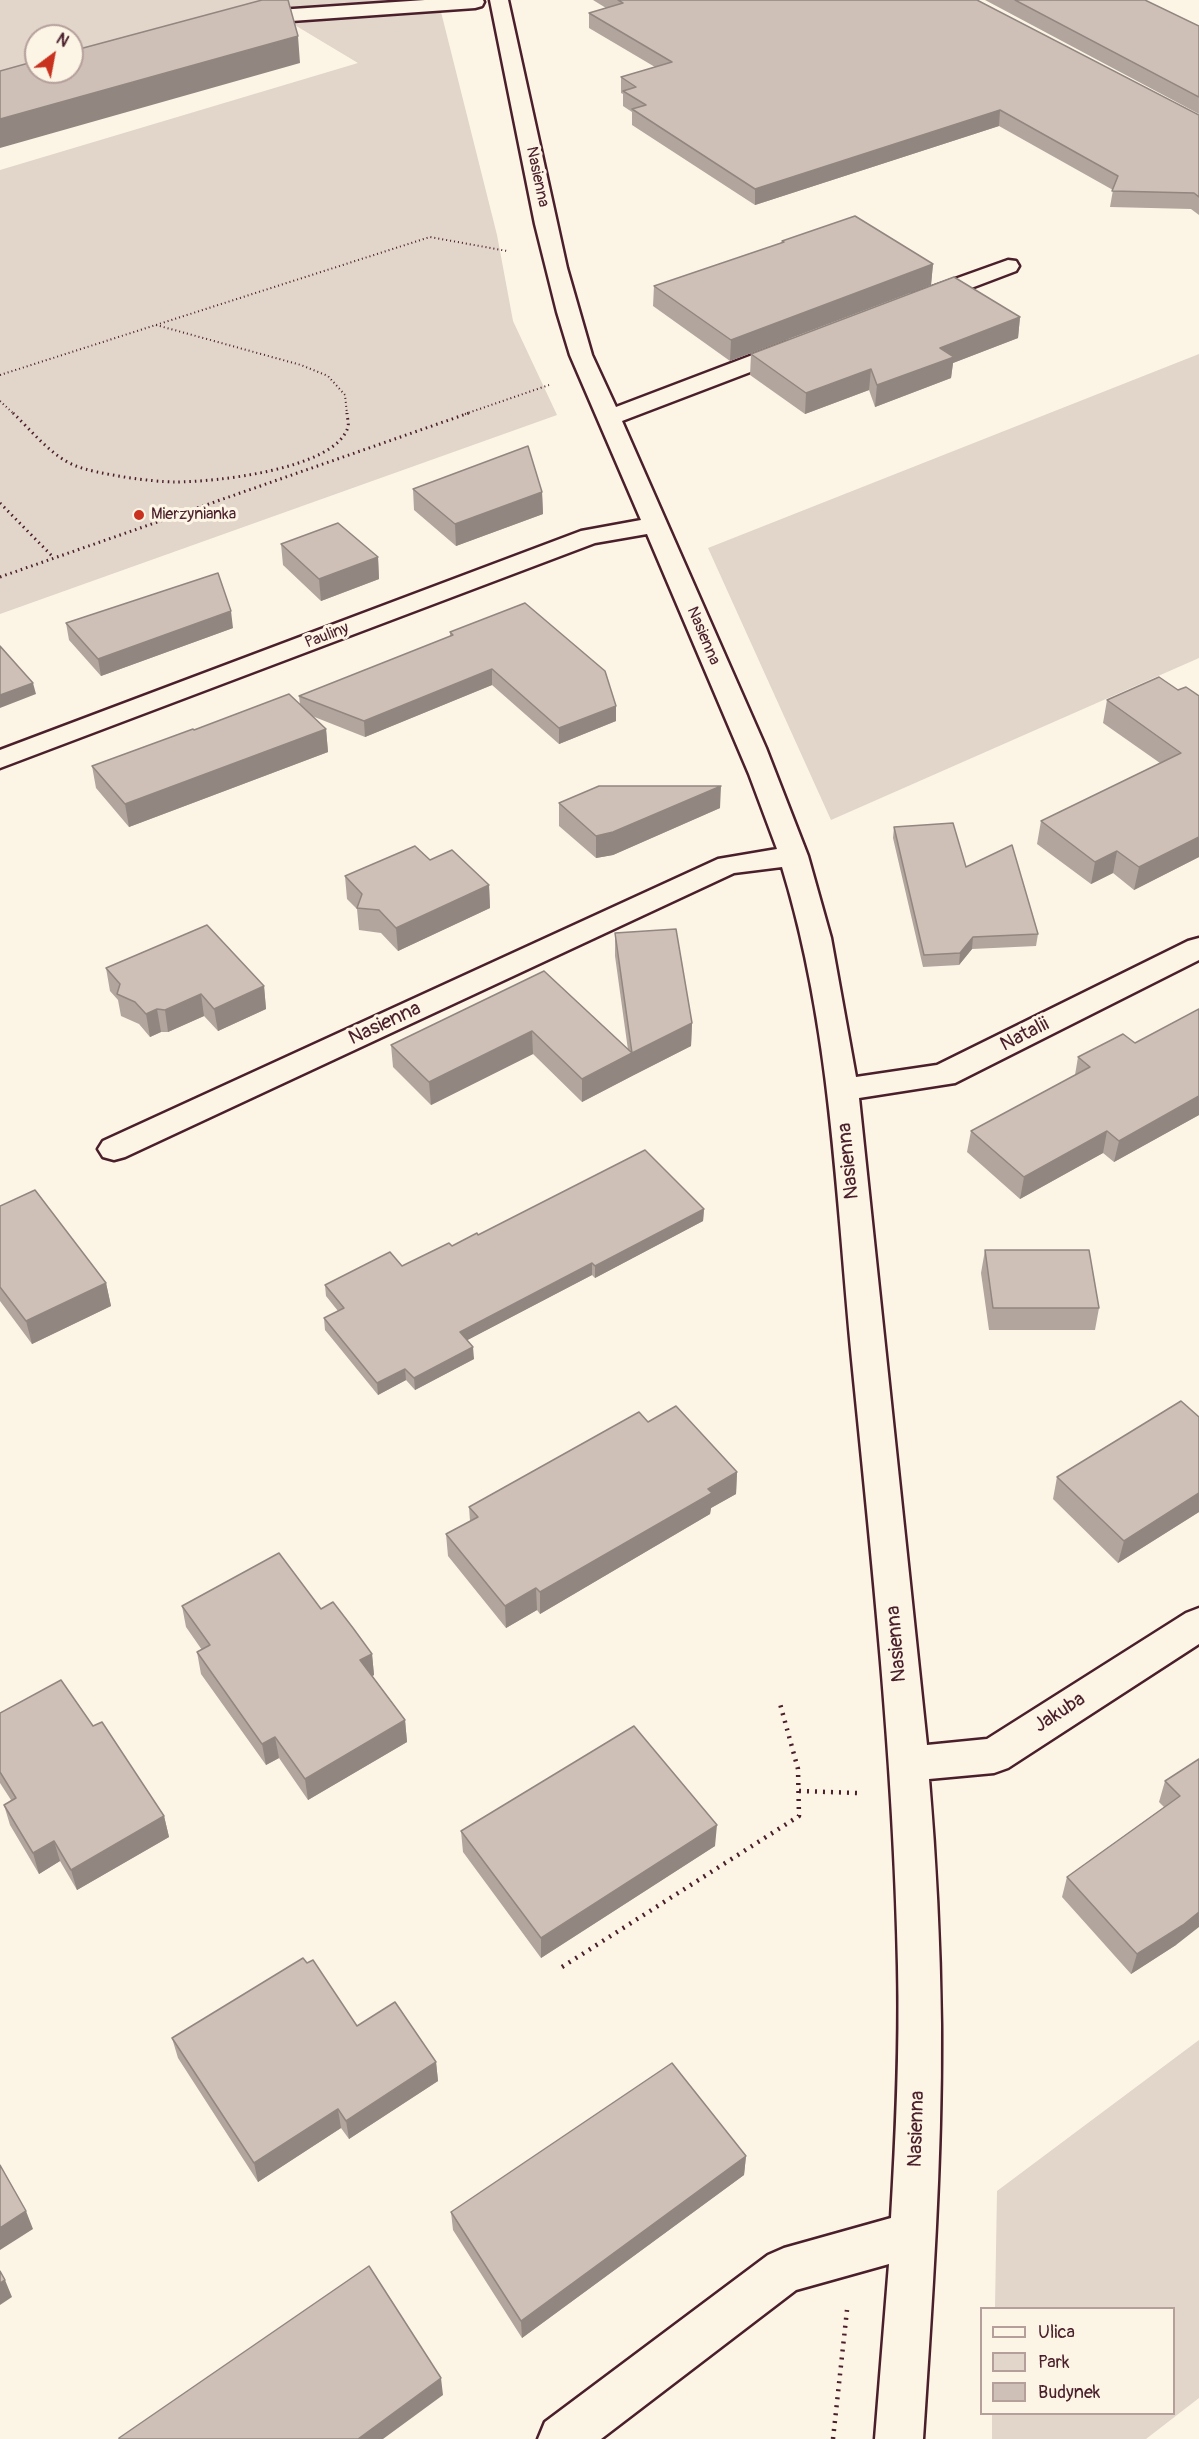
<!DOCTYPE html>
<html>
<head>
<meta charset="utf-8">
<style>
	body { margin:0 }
	#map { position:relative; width:1199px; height:2439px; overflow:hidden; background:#fcf5e5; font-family:Pangolin,sans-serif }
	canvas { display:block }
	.legend { position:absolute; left:980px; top:2307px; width:195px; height:108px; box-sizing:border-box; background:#fcf5e5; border:2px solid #b59f9b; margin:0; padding:8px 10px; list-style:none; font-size:18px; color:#4a1f2b }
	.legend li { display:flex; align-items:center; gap:12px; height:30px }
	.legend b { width:30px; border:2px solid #b59f9b }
	.north { position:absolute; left:24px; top:24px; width:60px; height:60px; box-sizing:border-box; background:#fcf5e5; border:2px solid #b59f9b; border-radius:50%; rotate:32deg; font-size:16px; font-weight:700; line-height:24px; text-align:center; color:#4a1f2b }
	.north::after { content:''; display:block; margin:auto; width:21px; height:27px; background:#c8321e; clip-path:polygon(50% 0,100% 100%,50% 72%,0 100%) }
</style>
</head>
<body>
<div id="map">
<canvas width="1199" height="2439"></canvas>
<ul class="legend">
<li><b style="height:8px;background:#fcf5e5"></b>Ulica</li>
<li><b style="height:16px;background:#e2d5ca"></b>Park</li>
<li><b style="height:16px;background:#cfc0b7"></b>Budynek</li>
</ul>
<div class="north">N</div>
</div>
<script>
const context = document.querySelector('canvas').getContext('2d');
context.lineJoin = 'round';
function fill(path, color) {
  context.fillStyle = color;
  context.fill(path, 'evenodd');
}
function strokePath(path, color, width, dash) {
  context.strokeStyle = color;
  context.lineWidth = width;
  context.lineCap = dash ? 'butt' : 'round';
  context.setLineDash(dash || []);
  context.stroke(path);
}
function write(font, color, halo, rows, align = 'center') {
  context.font = font + ' Pangolin,sans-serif';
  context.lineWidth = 6;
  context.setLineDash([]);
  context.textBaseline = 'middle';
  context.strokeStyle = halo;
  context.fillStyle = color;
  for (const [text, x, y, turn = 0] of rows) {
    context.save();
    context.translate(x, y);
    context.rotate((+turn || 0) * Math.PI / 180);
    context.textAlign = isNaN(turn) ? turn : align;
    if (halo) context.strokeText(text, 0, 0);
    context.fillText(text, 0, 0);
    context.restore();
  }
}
const green = new Path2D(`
	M0,0H438L497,235L513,321L557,415L0,614V170L358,63L283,18L0,94ZM36,36H72V72H36Z
	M1199,354V658L831,820L708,548Z
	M1199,2040V2398L1146,2439H992V2414H1174V2308H995L997,2191Z`);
const pathFar2 = new Path2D(`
	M156,325L301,365L328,376L345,395L347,414
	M0,375L430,237L507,251
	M0,401L14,414
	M465,414L549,385`);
const pathFar1 = new Path2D(`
	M13,413C31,430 52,457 76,466C96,474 152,482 175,482C213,482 335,470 348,427C349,423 347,417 347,413
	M0,503L54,558
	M0,577L469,413`);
const path = new Path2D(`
	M799,1791L858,1793
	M562,1967L799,1816L798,1769L779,1700
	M833,2439L847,2310`);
const minor = new Path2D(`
	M425,0H483L484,2L482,6L475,8L249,24L242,22L240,18L242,14L249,12Z
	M490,0H508L567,268L592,355L616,407L784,343L792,341L800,343L803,348L800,353L622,421L766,748L808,856L831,938L856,1077L937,1065L1188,941L1199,938V960L955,1083L859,1098L927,1745L987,1739L1186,1613L1199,1608V1644L1008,1768L994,1773L929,1779C936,1861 940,1943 941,2025C942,2163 932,2301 923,2439H875L889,2264L796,2290L601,2439H538L545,2422L768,2255L784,2248L891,2218C896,2134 900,2050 898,1966C894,1763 872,1561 852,1360C836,1195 831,1026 782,867L734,873L125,1157L114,1160L103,1157L98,1149L103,1141L718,859L777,849L749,774L647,534L595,543L0,768V750L581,531L641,520L570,355L557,312L535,224Z
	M1008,260L1016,261L1019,266L1016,271L929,304L921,306L913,304L910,299L913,294Z`);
const wall = new Path2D(`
	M593,0H977L1199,115V215L1191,209L1110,207L1113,190L999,126L755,205L632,125V112L623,106V94L621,93V77L655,67L589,28V13L606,8Z
	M985,0H1145L1199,26V114Z
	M782,241L933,264L931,285L730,361L653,306L654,286L782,243Z
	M1020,317L1018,338L953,363L951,378L875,407L869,390L805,414L750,375L751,354Z
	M413,489L542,492L543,514L456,546L414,510Z
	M281,544L378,557L379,579L321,601L283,565Z
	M66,623L233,628L101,676L69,640Z
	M450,632L616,706V721L559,744L492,685L365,737L312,716L326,729L328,752L129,827L96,788L92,766L194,730L300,705L299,696L450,637Z
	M1178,690L1199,857L1134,890L1113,873L1091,884L1037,844L1041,821L1160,763L1103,723L1107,700Z
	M559,803L720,808L613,855L596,858L559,826Z
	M894,827L966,867L1038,934L1036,946L972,949L959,965L923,967L893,838Z
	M430,860L489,885L490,908L398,951L381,933L359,930L357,909L347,899L345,876Z
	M615,933L692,1023L691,1046L632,1076V1075V1076L582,1102L533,1054L431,1105L393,1067L391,1045L544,971L628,1050L615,956Z
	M106,968L264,986L266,1009L218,1031L204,1016L168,1032H161L150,1037L139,1024L121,1016L118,1000L110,991Z
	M1199,1009V1115L1114,1162L1103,1153L1020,1199L967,1152L971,1131L1075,1075L1078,1057L1135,1043Z
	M0,1206L106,1283L111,1306L32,1344L0,1301Z
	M704,1209L703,1221L595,1278L592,1275L467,1340L474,1359L415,1390L406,1380L378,1395L325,1330L324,1318L338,1311L326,1296L325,1285L402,1266L478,1235Z
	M985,1250L1099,1308L1095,1330H989L981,1273Z
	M648,1422L737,1472L736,1494L711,1508L710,1514L540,1614L537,1610L506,1628L448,1556L446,1534L470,1521L469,1507Z
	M1057,1477L1199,1512L1118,1563L1053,1499Z
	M182,1606L321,1609L372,1654L374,1675L372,1676L405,1720L407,1742L308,1800L279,1758L266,1765L201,1674L197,1652L202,1650L186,1627Z
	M0,1713L93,1726L164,1816L169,1837L77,1890L60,1861L39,1874L10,1825L4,1805L11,1800L0,1783Z
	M1199,1759L1176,1945L1131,1974L1062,1897L1067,1877L1164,1807L1159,1802L1165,1781Z
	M461,1831L715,1846L541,1958L463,1852Z
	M357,2026L436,2062L438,2081L349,2139L341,2128L258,2182L178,2058L172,2038Z
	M746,2156L744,2175L522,2338L453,2230L451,2212Z`);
const shadedWall = new Path2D(`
	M298,36L300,63L0,148V119Z
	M1000,110L999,126L755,205V189Z
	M933,264L931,285L730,361L731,340Z
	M1020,317L1018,338L953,363L951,378L875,407L877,385L940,348Z
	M871,369L869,390L805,414L806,393Z
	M542,492L543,514L456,546L455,524Z
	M378,557L379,579L321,601L319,579Z
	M231,611L233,628L101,676L98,659Z
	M492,669V685L365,737L364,721Z
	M33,683L36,694L0,708V695Z
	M616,706V721L559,744V728Z
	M326,729L328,752L129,827L125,804Z
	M721,786L720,808L613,855L596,858V836Z
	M1199,837V857L1134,890L1139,867Z
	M1117,851L1113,873L1091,884L1095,862Z
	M489,885L490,908L398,951L396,928Z
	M973,937L972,949L959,965L960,953Z
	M264,986L266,1009L218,1031L214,1009Z
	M201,994L204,1016L168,1032L165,1010Z
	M157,1009L161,1032L150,1037L146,1014Z
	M692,1023L691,1046L632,1076V1053Z
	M532,1031L533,1054L431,1105L429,1082Z
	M632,1053V1076L582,1102V1079Z
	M1199,1096V1115L1114,1162L1119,1141Z
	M1107,1131L1103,1153L1020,1199L1024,1177Z
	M704,1209L703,1221L595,1278V1266Z
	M592,1263V1275L460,1344V1332Z
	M106,1283L111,1306L32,1344L26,1321Z
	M473,1347L474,1359L415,1390L414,1378Z
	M405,1369L406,1380L378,1395L377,1383Z
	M737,1472L736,1494L711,1508L710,1514L540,1614V1592Z
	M1199,1493V1512L1118,1563L1124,1541Z
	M536,1588L537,1610L506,1628L505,1606Z
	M372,1654L374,1675L363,1682L360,1660Z
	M405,1720L407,1742L308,1800L305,1779Z
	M275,1737L279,1758L266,1765L262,1744Z
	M164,1816L169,1837L77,1890L71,1870Z
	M717,1825L715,1846L541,1958V1938Z
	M54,1841L60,1861L39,1874L33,1853Z
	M1199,1912V1927L1176,1945L1131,1974L1137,1954Z
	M436,2062L438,2081L349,2139L346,2121Z
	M338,2109L341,2128L258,2182L254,2163Z
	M746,2156L744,2175L522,2338L521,2321Z
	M26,2211L33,2229L0,2250V2228Z
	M5,2280L12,2297L0,2305V2283Z
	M441,2378L443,2395L383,2439H358Z`);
const building = new Path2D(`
	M262,0H288L298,36L0,119V71L36,61V72H72V51Z
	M618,0H977L1199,115V197L1194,193L1112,191L1118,176L1000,110L755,189L632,109L646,105L623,91L636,87L621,77L672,62L589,13L623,3Z
	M1015,0H1145L1199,26V97Z
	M855,216L933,264L731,340L654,286L784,242L782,241Z
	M954,277L1020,317L940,348L954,357L877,385L871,369L806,393L751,354Z
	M528,446L542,492L455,524L413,489Z
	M338,523L378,557L319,579L281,544Z
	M218,573L231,611L98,659L66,623Z
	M525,603L605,671L616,706L559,728L492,669L364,721L299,696L453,635L450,632Z
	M0,646L33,683L0,695Z
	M1159,677L1178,690L1186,687L1199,696V837L1139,867L1117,851L1095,862L1041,821L1181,753L1107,700Z
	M289,694L326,729L125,804L92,766L193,729L194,730Z
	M599,786H721L613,832L596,836L559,803Z
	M953,823L966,867L1012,845L1038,934L973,937L960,953L924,955L894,827Z
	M415,846L430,860L452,850L489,885L396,928L379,910L357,908L362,894L345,876Z
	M207,925L264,986L214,1009L201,994L165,1010L157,1009L146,1014L135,1002L117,994L120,984L106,968Z
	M676,929L692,1023L632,1053L615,933Z
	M544,971L632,1053L582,1079L532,1031L429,1082L391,1045Z
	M1199,1009V1096L1119,1141L1107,1131L1024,1177L971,1131L1090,1067L1078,1057L1123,1034L1135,1043Z
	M645,1150L704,1209L595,1266L592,1263L460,1332L473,1347L414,1378L405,1369L377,1383L324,1318L344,1308L325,1285L390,1252L402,1266L449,1243L452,1246L477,1233L478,1235Z
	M35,1190L106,1283L26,1321L0,1287V1206Z
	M985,1250H1089L1099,1308H993Z
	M1181,1401L1199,1417V1493L1124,1541L1057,1477Z
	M676,1406L737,1472L708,1489L712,1493L540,1592L536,1588L505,1606L446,1534L478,1517L469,1507L639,1412L648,1422Z
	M279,1553L321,1609L333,1602L353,1628L372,1654L360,1660L405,1720L305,1779L275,1737L262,1744L197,1652L210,1645L182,1606Z
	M61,1680L93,1726L102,1722L164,1816L71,1870L54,1841L33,1853L4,1805L16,1798L0,1772V1713Z
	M634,1726L717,1825L541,1938L461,1831Z
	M1199,1759V1912L1183,1925L1137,1954L1067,1877L1180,1796L1165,1781Z
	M303,1958L307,1963L313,1960L357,2026L395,2002L436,2062L346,2121L338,2109L254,2163L172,2038Z
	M672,2063L746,2156L521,2321L451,2212Z
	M0,2165L26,2211L0,2228Z
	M369,2266L441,2378L358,2439H119V2438Z
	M0,2271L5,2280L0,2283Z`);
const markers = [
	[139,515,6,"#c8321e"]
];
const farStreetnames = [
	["Nasienna",537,177,78],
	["Pauliny",327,636,-21],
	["Nasienna",703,636,67]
];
const farPoinames = [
	["Mierzynianka",151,515]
];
const streetNames = [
	["Nasienna",385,1024,-25],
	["Natalii",1025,1035,-27],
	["Nasienna",849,1161,-96],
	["Nasienna",897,1644,-95],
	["Jakuba",1060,1713,-33],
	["Nasienna",917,2129,-88]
];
fill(green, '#e2d5ca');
strokePath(minor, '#4a1f2b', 5);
strokePath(pathFar2, '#4a1f2b', 2, [1, 3]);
strokePath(pathFar1, '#4a1f2b', 3, [1.5, 4]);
strokePath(path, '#4a1f2b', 4.5, [2, 6]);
fill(minor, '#fcf5e5');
fill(wall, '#b2a59d');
fill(shadedWall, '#918680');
fill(building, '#cfc0b7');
strokePath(building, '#918680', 1.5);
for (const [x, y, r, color] of markers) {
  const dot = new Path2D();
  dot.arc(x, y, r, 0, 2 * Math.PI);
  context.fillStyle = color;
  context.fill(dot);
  strokePath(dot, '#fcf5e5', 2);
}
write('16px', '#4a1f2b', '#fcf5e5', farStreetnames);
write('16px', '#4a1f2b', '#fcf5e5', farPoinames, 'left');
write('20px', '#4a1f2b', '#fcf5e5', streetNames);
</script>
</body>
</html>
